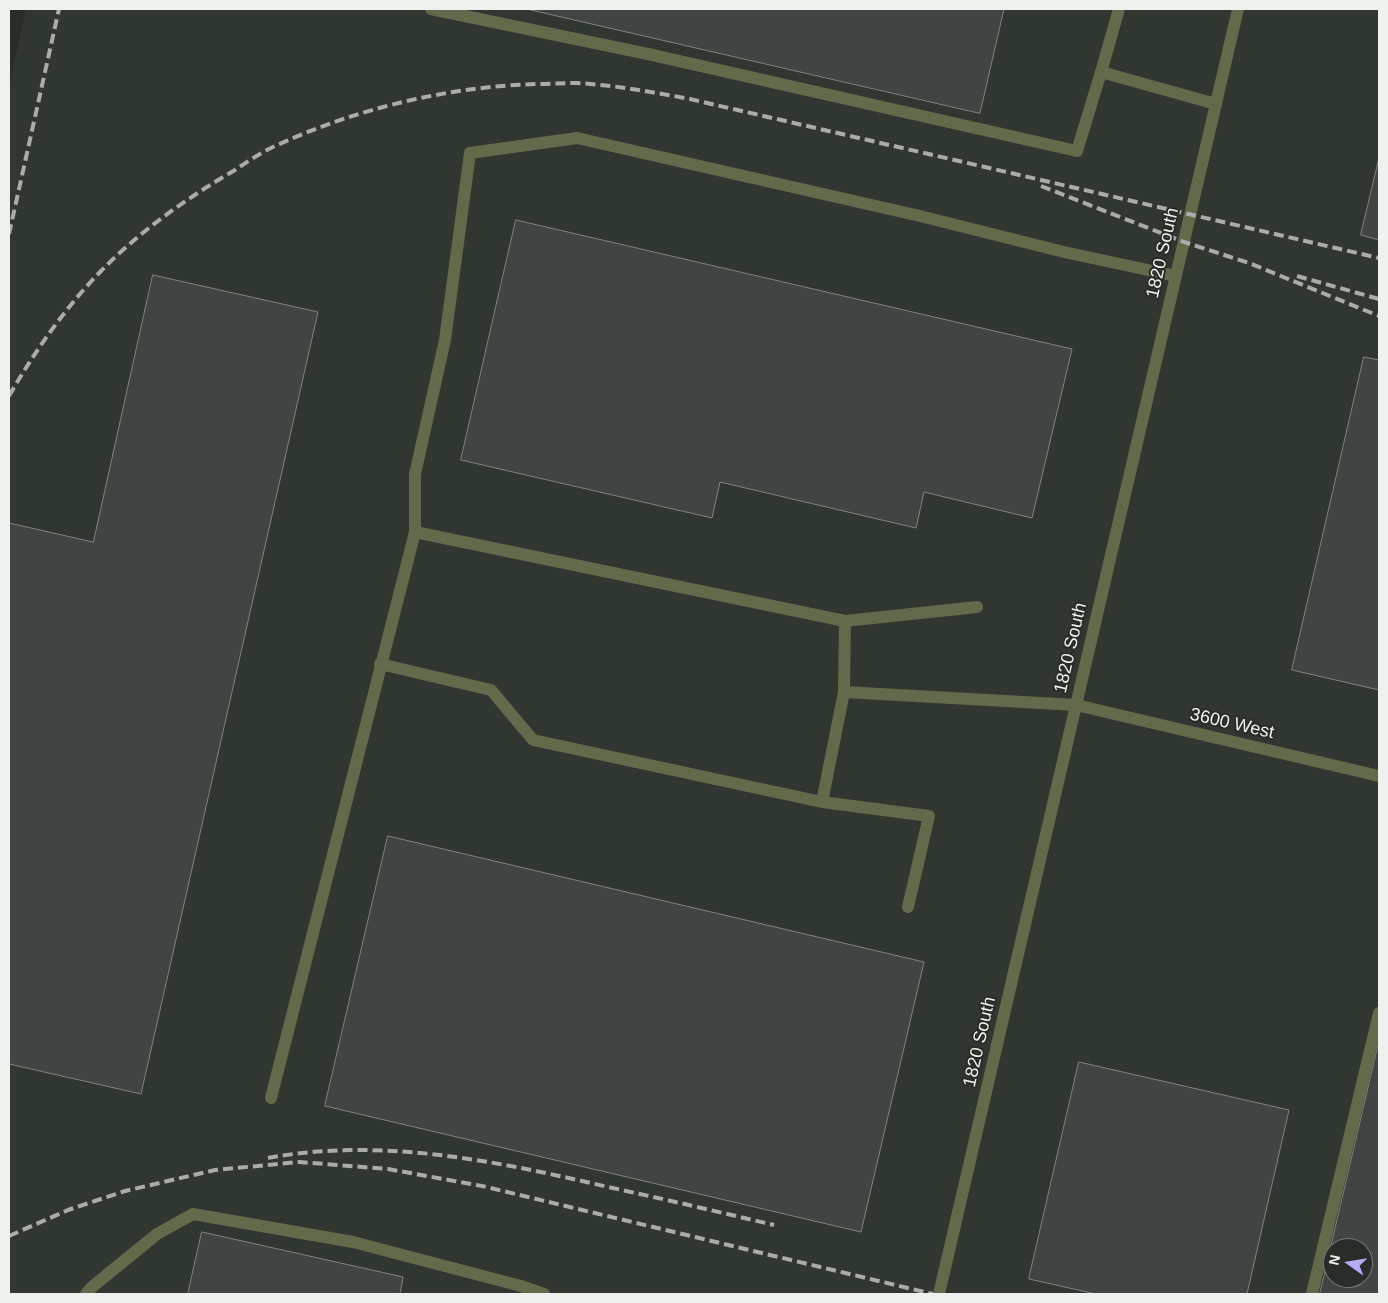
<!DOCTYPE html>
<html>
<head>
<meta charset="utf-8">
<style>
	body { margin:0 }
	#map { position:relative; width:1388px; height:1303px; overflow:hidden; background:#292c29; font-family:Helvetica,sans-serif }
	canvas { display:block }
	.frame { position:absolute; inset:0; border:10px solid #eff1ef; pointer-events:none }
	.north { position:absolute; left:1323px; top:1238px; width:50px; height:50px; box-sizing:border-box; background:#292c29; border:1px solid #787b78; border-radius:50%; rotate:283deg; font-size:14px; font-weight:700; line-height:20px; text-align:center; color:#eff1ef }
	.north::after { content:''; display:block; margin:auto; width:18px; height:22px; background:#b5acf8; clip-path:polygon(50% 0,100% 100%,50% 72%,0 100%) }
</style>
</head>
<body>
<div id="map">
<canvas width="1388" height="1303"></canvas>
<div class="frame"></div>
<div class="north">N</div>
</div>
<script>
const context = document.querySelector('canvas').getContext('2d');
context.lineJoin = 'round';
function fill(path, color) {
  context.fillStyle = color;
  context.fill(path, 'evenodd');
}
function strokePath(path, color, width, dash) {
  context.strokeStyle = color;
  context.lineWidth = width;
  context.lineCap = dash ? 'butt' : 'round';
  context.setLineDash(dash || []);
  context.stroke(path);
}
function write(font, color, halo, rows, align = 'center') {
  context.font = font + ' Helvetica,sans-serif';
  context.lineWidth = 4;
  context.setLineDash([]);
  context.textBaseline = 'middle';
  context.strokeStyle = halo;
  context.fillStyle = color;
  for (const [text, x, y, turn = 0] of rows) {
    context.save();
    context.translate(x, y);
    context.rotate((+turn || 0) * Math.PI / 180);
    context.textAlign = isNaN(turn) ? turn : align;
    if (halo) context.strokeText(text, 0, 0);
    context.fillText(text, 0, 0);
    context.restore();
  }
}
const built = new Path2D(`
	M26,9H1379V1294H9V86ZM1333,1248H1363V1278H1333Z`);
const building = new Path2D(`
	M527,9H1004L980,113Z
	M1379,158V240L1361,235Z
	M516,220L1072,349L1032,518L924,492L916,528L720,482L712,518L461,460Z
	M153,275L318,312L141,1094L9,1064V523L93,542Z
	M1364,357L1379,360V690L1292,670Z
	M388,836L924,962L861,1232L325,1106Z
	M1379,1041V1294H1320ZM1333,1248H1363V1278H1333Z
	M1079,1062L1289,1110L1247,1294H1096L1029,1279Z
	M202,1232L403,1277L400,1294H188Z`);
const service = new Path2D(`
	M431,9L648,54L1077,151L1101,72L1216,104
	M1101,72L1119,9
	M415,532V474L445,340L470,153L577,138L920,216L1064,252L1176,276
	M845,621L977,607
	M380,664L491,690L533,740L822,802L844,692
	M822,802L929,816L908,907
	M271,1098L415,532L845,621L844,692L1076,705
	M86,1294L92,1287L157,1234L193,1214L353,1242L521,1286L544,1294
	M1312,1294L1379,1013`);
const minor = new Path2D(`
	M1076,705L1379,776`);
const tertiary = new Path2D(`
	M939,1294L1238,9`);
const rail = new Path2D(`
	M1041,186L1184,242L1249,263L1379,316
	M9,234L59,9
	M1297,276L1379,299
	M9,396C35,351 65,308 101,271C140,231 187,198 235,170C247,162 260,153 273,147C355,109 445,87 536,84C549,84 562,83 576,83C614,85 652,92 690,99L1379,258
	M268,1158C382,1137 496,1161 608,1187C664,1199 719,1212 774,1225
	M9,1236L68,1210L125,1191L215,1170L299,1162L388,1169L482,1186L933,1294`);
const streetNames = [
	["1820 South",1163,253,-77],
	["1820 South",1071,648,-77],
	["3600 West",1232,724,13],
	["1820 South",980,1042,-77]
];
fill(built, '#303730');
fill(building, '#404443');
strokePath(building, '#7e8381', 1);
strokePath(service, '#63694b', 12);
strokePath(minor, '#63694b', 12);
strokePath(tertiary, '#63694b', 12);
strokePath(rail, '#aaacaa', 4, [10, 5]);
write('18px', '#eff1ef', '#292c29', streetNames);
</script>
</body>
</html>
